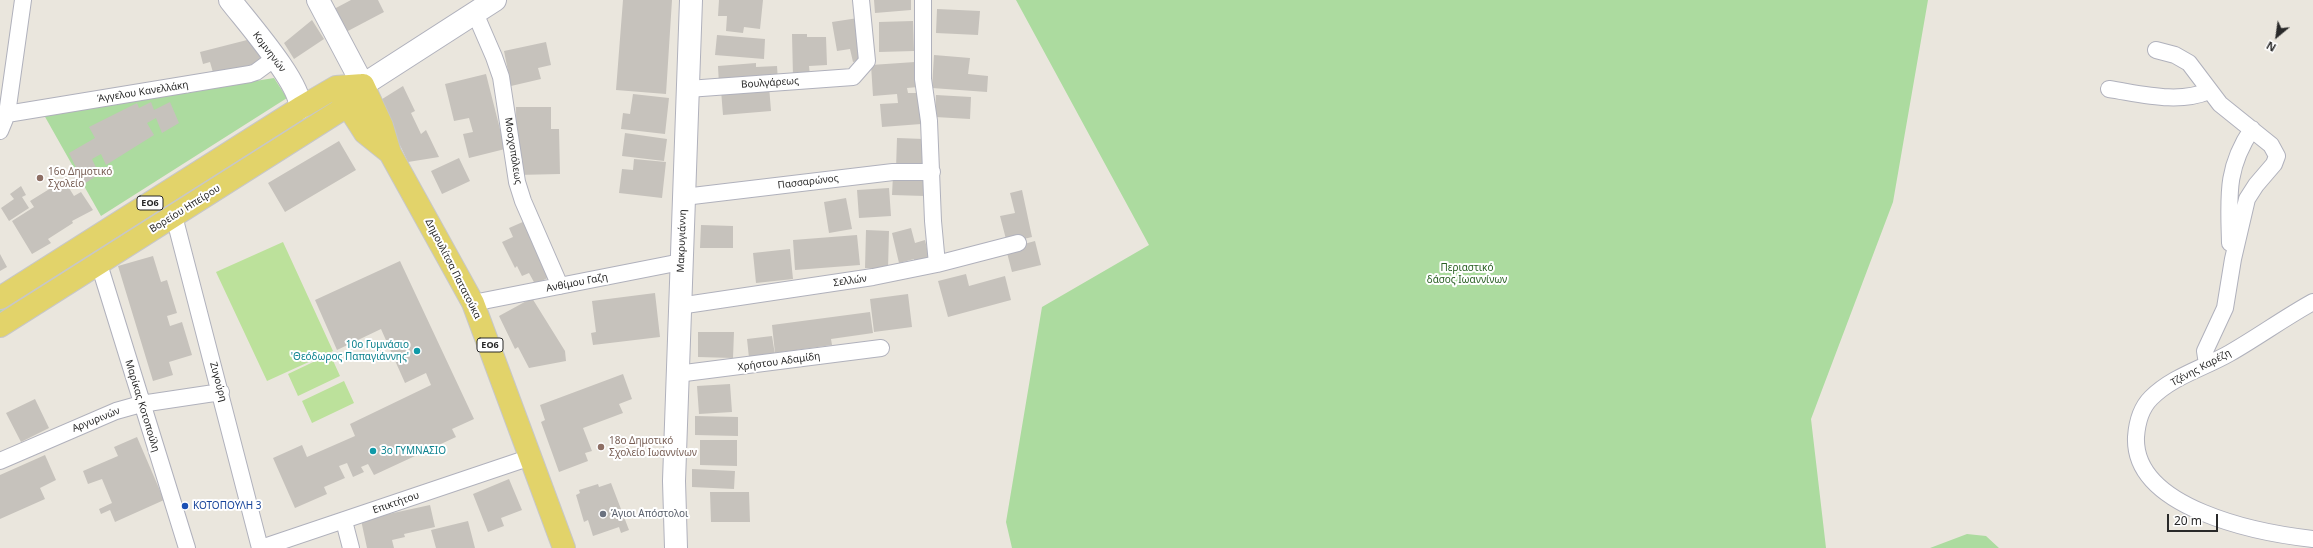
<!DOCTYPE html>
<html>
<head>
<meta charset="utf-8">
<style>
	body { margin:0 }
	#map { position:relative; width:2313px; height:548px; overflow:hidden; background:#eae6dd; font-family:"Noto Sans",sans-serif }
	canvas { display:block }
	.north { position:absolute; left:2257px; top:16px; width:40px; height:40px; -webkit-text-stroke:3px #fff; paint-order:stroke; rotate:209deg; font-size:11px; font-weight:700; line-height:16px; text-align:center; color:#292929 }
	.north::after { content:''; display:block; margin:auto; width:14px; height:18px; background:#292929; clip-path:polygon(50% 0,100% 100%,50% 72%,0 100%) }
	.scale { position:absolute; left:2167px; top:514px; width:51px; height:18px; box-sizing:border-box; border:2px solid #292929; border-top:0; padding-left:5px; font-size:12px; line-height:14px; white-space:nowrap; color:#292929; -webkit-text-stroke:3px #fff; paint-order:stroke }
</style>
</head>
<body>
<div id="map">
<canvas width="2313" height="548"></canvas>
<div class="north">N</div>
<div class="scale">20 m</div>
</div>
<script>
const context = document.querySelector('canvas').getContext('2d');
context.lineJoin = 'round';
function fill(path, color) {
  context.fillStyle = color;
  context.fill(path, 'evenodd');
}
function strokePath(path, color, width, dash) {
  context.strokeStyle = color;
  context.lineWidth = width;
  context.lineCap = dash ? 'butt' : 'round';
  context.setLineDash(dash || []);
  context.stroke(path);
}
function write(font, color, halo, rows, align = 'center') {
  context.font = font + ' "Noto Sans",sans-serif';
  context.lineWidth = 4;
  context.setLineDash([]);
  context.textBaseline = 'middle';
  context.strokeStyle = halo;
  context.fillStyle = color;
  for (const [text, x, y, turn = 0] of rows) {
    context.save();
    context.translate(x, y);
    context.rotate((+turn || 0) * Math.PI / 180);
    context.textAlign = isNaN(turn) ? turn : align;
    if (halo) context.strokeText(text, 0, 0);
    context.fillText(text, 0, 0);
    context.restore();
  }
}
const green = new Path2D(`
	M1016,0H1928L1893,202L1811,419L1826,548H1012L1006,522L1042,307L1149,245Z
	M274,78L287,98L101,216L44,115Z
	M264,142L267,146L0,316V308Z
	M1967,534L1986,536L1999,548H1930Z`);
const pitch = new Path2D(`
	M283,242L333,351L267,381L216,272Z
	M330,354L340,376L298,396L288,374Z
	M344,381L354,403L312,423L302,401Z`);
const building = new Path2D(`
	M351,0H378L384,12L346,32L334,9Z
	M623,0H672L666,94L616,90Z
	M719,0H763L760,29L744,27L743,33L726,31L727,16H718Z
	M874,0H911V10L875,13Z
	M937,9L980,11L978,35L936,33Z
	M858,18L866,59L853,62L850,49L837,51L832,22Z
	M312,20L324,39L294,59L284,43Z
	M913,21L914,51L879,52V22Z
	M792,34H807V37H826L827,65L809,66L810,76L793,77Z
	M717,35L765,39L764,59L715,55Z
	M251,39L264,57L253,64L214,76L210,62L203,64L200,52Z
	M546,42L551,65L538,68L541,79L511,86L504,51Z
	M934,55L970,58L968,74L988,76L987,92L932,88Z
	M915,62L918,87L907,88L908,93H919L921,124L882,127L880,104L898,103L897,94L873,96L871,65Z
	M756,63V67L777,66L778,81L719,85L718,66Z
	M486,74L505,149L469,158L463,134L473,132L469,118L454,121L445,84Z
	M403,86L415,111L411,113L421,134L426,130L439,157L408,162L379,101Z
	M769,86L771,111L723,115L721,90Z
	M633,94L669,98L665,134L621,129L623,113L630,114Z
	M936,95L971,97L970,119L935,117Z
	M151,102L154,110L170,102L179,123L162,133L156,118L147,123L154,135L106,165L101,154L92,159L99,174L84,184L69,153L95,138L89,127L137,103L139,108Z
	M516,107H551V129H559L560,174L517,175Z
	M625,133L667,139L664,161L622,156Z
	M897,138L924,139L923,169H896Z
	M339,141L356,170L285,212L268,183Z
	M459,158L470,181L442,194L431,171Z
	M634,159L666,162L662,198L619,193L622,169L633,170Z
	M893,175H925V196L892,195Z
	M64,180L74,196L81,192L93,210L72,221L73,223L48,239L51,243L32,254L12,221L34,207L30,201Z
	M21,186L26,195L22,197L29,208L9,221L1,208L14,199L10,194Z
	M889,188L891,216L859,218L857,190Z
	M1022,190L1032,237L1007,243L1000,216L1015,213L1010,193Z
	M846,198L852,229L829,233L824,202Z
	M525,221L552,276L535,284L529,273L522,276L517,266L515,268L502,242L513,237L509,228Z
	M701,225L733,226V248H700Z
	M911,228L915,243L925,240L930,262L915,266L914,259L899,263L892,233Z
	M866,230L889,231L888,269L865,268Z
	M857,235L860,265L795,270L793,240Z
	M1035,241L1041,265L1012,272L1006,249Z
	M790,249L793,279L756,283L753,253Z
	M0,254L7,267L0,271Z
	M153,256L161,282L167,280L177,313L167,316L170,326L182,322L192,355L169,362L173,375L153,381L118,266Z
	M400,261L474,419L452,429L456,437L374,475L368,464L361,467L364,472L353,477L347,463L339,466L345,478L324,487L327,494L295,508L273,458L302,445L307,457L355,436L350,424L431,385L426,373L405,383L381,329L337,350L315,300Z
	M966,274L969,286L1005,276L1011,300L948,317L938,281Z
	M655,293L660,337L593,345L591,333L596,332L592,301Z
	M908,294L912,327L874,332L870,299Z
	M532,298L565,351L566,361L529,368L518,347L515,349L499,316Z
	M870,312L873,333L831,339L832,345L775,353L772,325Z
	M698,332H734L733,358L698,357Z
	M772,336L775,355L749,358L747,339Z
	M623,374L632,399L619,404L623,413L583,428L592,451L585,453L588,461L559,472L541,422L545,420L540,405Z
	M730,384L732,412L699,414L697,386Z
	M35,399L49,428L21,442L6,413Z
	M695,416L738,417V436L695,435Z
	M137,437L164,500L115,522L110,510L101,514L99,509L112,503L102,479L88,484L83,471L118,456L114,447Z
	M700,440H737V466L700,465Z
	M45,455L56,480L40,488L45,499L0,519V475Z
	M692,469L735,471L734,489L692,487Z
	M509,479L522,510L501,518L504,526L488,532L473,494Z
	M611,483L629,530L621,533L619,527L593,536L588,520L584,522L576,495L580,493L579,490L598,484L599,487Z
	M710,492H749L750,522H711Z
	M430,505L435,527L404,534L405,537L392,540L394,548H367L361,520Z
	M468,521L475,548H436L431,530Z`);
const minor = new Path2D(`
	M923,0V79L929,121L933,221L937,264
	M475,13L494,57L501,77L517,182L523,201L560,286
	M2156,50L2175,55L2189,63L2220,104L2271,145L2277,156L2274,164L2256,185L2247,199L2233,259L2225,308L2205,351L2207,364
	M688,89L853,77L867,61L861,0
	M2109,89C2142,94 2178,104 2209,91
	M7,114L250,74L256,72L275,58
	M0,131L7,114L23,0
	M684,197L893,172H932
	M174,216L260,548
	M2230,243C2229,198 2225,169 2252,129
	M99,264L187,548
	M2313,302C2284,318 2258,337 2230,353C2204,368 2173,376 2151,398C2141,408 2137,423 2136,437C2133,509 2259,533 2313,539
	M473,303L681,262
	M679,306L873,277L937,264L1018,243
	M677,374L881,348
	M0,461L116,411L141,404L221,392
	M344,521L351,548
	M261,548L531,457`);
const secondary = new Path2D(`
	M230,0C246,21 302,84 300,108
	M318,0L363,85L495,0
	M676,548L674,481L691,0`);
const primary = new Path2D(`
	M363,85L382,126L390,153L473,303L564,548
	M340,94L365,133L390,153
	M0,298L300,108L336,87L363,85
	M0,326L347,106L363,85`);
const markers = [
	[40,178,4,"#8d6e63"],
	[417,351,4,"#0f9aa8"],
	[601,447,4,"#8d6e63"],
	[373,451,4,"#0f9aa8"],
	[185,506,4,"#1a4fb4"],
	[603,514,4,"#6b7280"]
];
const shields = [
	[150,203,26],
	[490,345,26]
];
const shieldNames = [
	["ΕΟ6",150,203],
	["ΕΟ6",490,345]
];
const streetNames = [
	["Κομνηνών",269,52,53],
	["Βουλγάρεως",770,83,-4],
	["Άγγελου Κανελλάκη",143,92,-9],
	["Μοσχοπόλεως",513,151,81],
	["Πασσαρώνος",808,182,-7],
	["Βορείου Ηπείρου",185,209,-32],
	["Μακρυγιάννη",682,241,-88],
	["Δημουλίτσα Πατατούκα",453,269,63],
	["Σελλών",850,281,-8],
	["Ανθίμου Γαζη",577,283,-11],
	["Χρήστου Αδαμίδη",779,362,-8],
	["Τζένης Καρέζη",2201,368,-28],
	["Ζυγούρη",218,382,75],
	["Μαρίκας Κοτοπούλη",142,406,73],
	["Αργυρινών",96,420,-22],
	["Επικτήτου",396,503,-19]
];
const educationNames = [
	["16ο Δημοτικό",48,172],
	["Σχολείο",48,184],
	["18ο Δημοτικό",609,441],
	["Σχολείο Ιωαννίνων",609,453]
];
const parkNames = [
	["Περιαστικό",1467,268],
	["δάσος Ιωαννίνων",1467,280]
];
const cultureNames = [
	["10ο Γυμνάσιο",409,345],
	["'Θεόδωρος Παπαγιάννης'",409,357],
	["3ο ΓΥΜΝΑΣΙΟ",381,451,"left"]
];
const transitNames = [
	["ΚΟΤΟΠΟΥΛΗ 3",193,506]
];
const worshipNames = [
	["Άγιοι Απόστολοι",611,514]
];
fill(green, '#acdb9f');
fill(pitch, '#bce19b');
fill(building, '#c6c2bc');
strokePath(minor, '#b0b1bc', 18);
strokePath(secondary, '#b0b1bc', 24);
strokePath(primary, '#c7c7c7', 24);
strokePath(minor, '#fff', 16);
strokePath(secondary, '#fff', 22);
strokePath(primary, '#e2d36a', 22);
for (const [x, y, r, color] of markers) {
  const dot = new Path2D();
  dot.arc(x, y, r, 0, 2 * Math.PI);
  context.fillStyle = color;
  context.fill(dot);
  strokePath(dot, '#fff', 1.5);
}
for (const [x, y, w] of shields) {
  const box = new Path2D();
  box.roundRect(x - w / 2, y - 7, w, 14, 3);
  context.fillStyle = '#fff';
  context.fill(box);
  strokePath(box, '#292929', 1);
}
write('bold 9px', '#292929', null, shieldNames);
write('10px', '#292929', '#fff', streetNames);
write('10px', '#785e54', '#fff', educationNames, 'left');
write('10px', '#275e21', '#fff', parkNames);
write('10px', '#0d838f', '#fff', cultureNames, 'right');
write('10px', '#164399', '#fff', transitNames, 'left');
write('10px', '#5b616d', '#fff', worshipNames, 'left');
</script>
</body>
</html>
